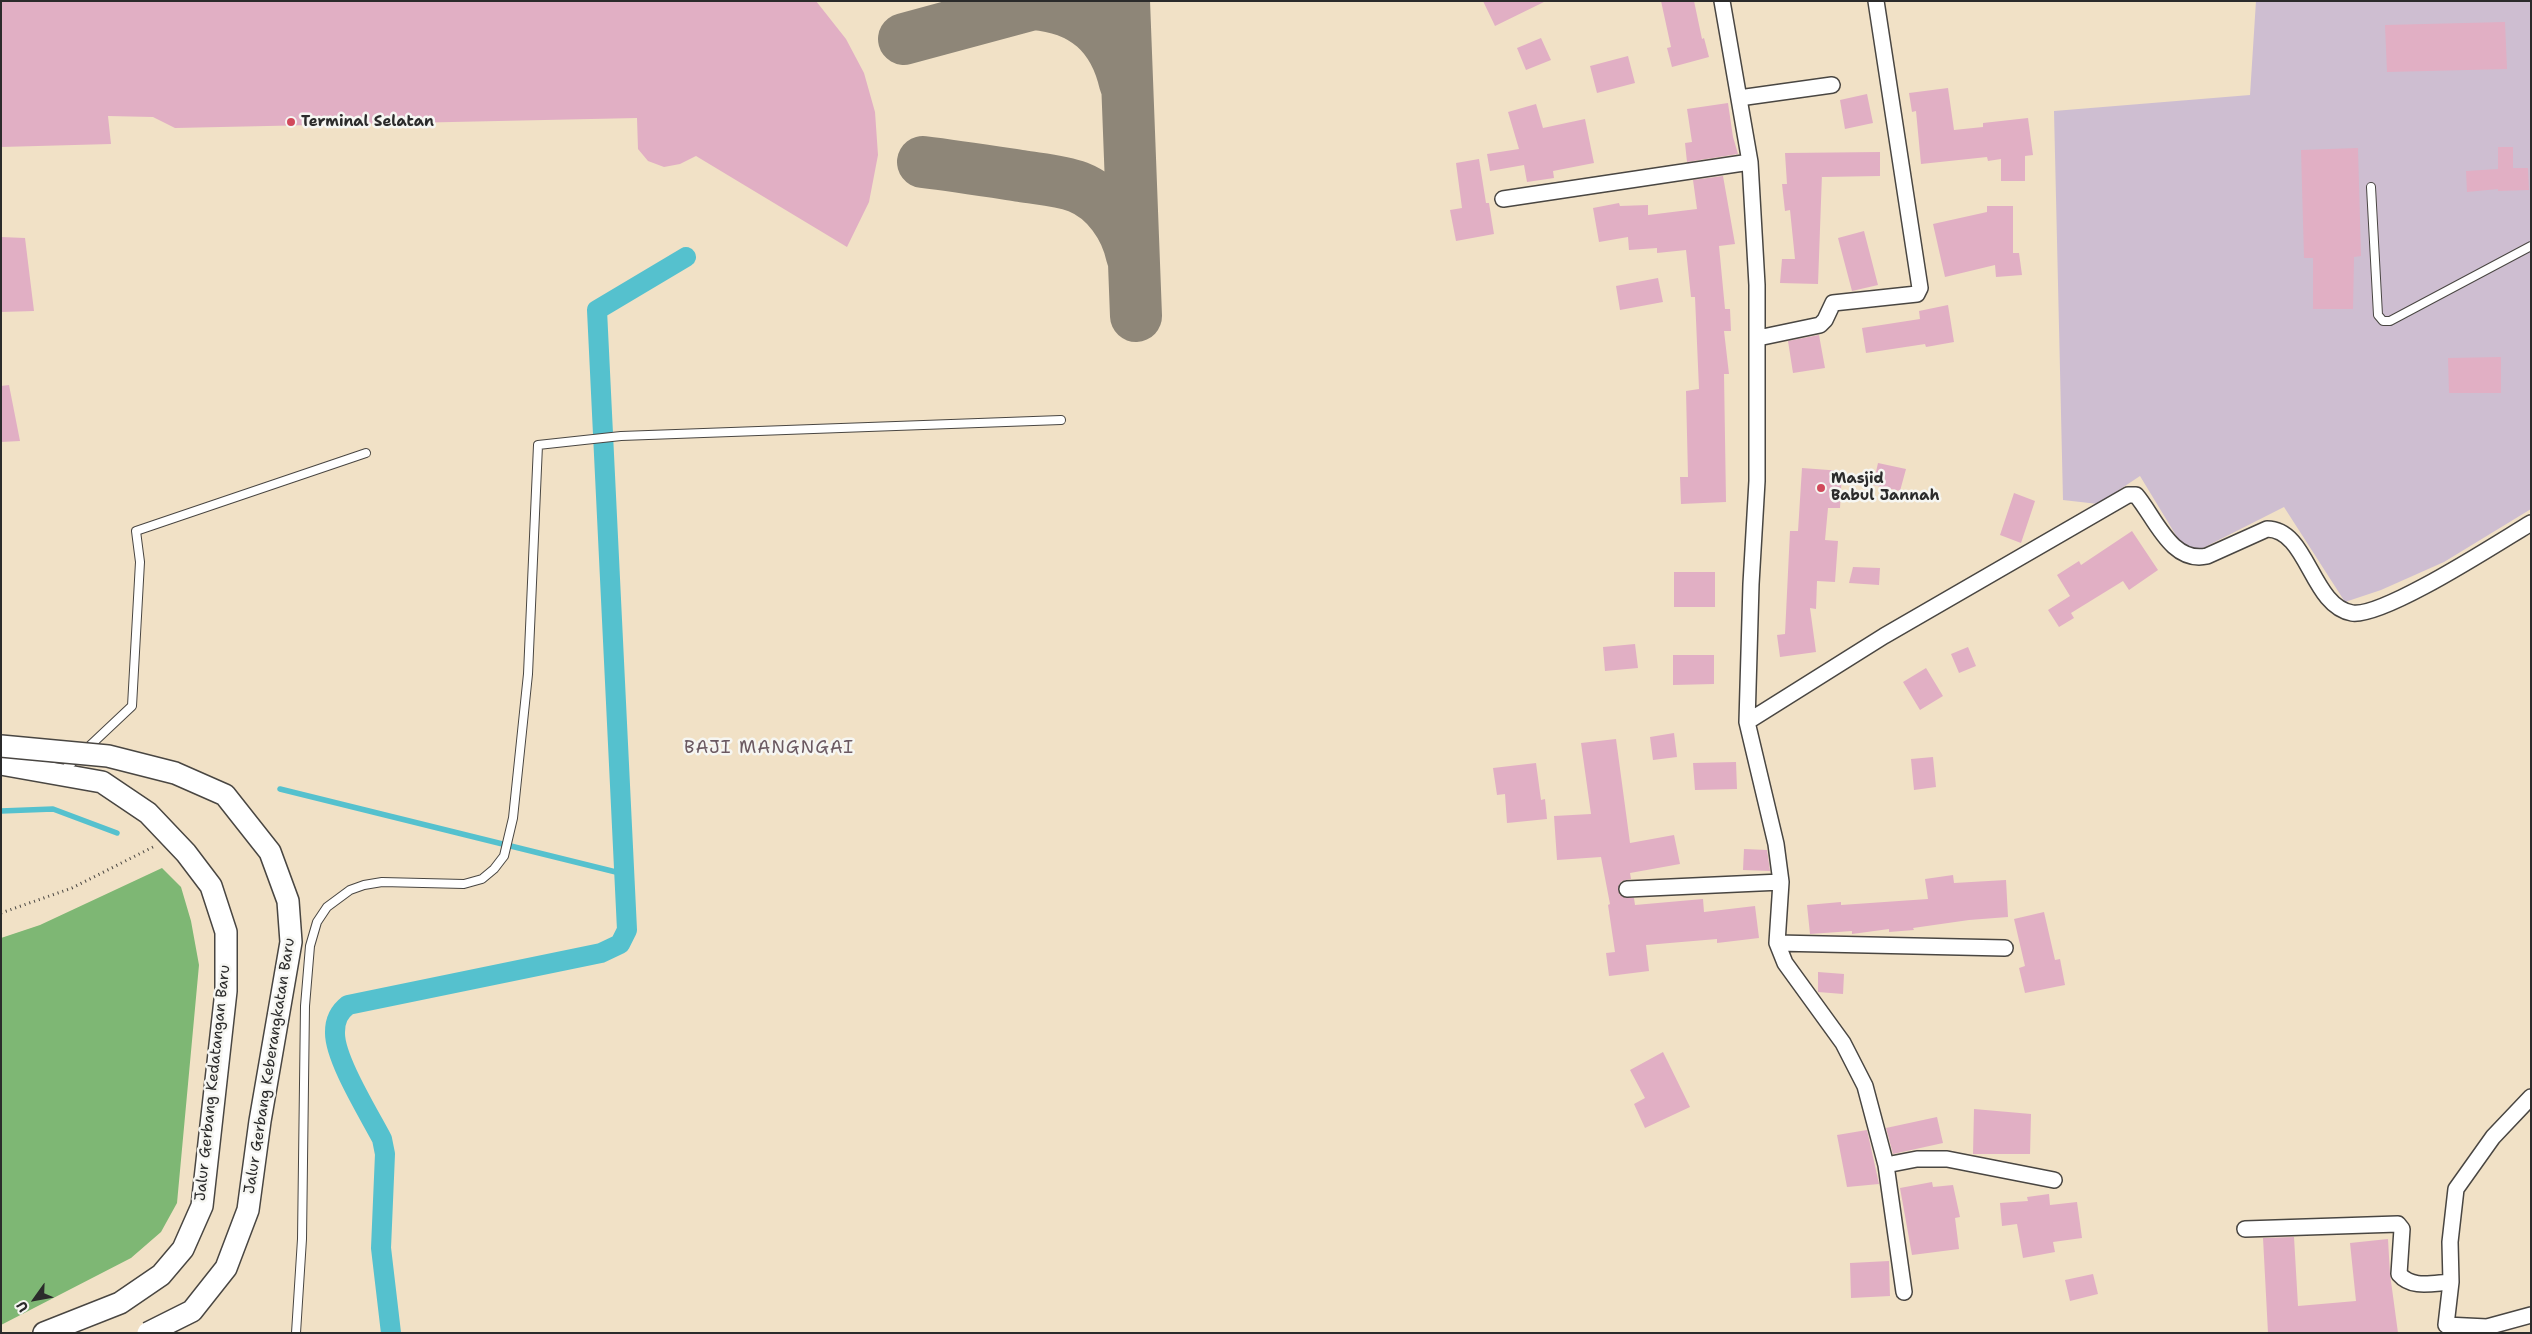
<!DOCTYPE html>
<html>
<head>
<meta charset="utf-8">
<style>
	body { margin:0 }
	#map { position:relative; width:2532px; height:1334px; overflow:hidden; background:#f1e1c6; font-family:"Shantell Sans",sans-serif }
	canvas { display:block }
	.frame { position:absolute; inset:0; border:2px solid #2b2b2b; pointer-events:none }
	.north { position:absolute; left:10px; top:1274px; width:50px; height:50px; -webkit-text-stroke:4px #f6f6f2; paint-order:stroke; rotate:238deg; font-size:14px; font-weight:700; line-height:20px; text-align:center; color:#2b2b2b }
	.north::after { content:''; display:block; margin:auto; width:18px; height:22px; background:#2b2b2b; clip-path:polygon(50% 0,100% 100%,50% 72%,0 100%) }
</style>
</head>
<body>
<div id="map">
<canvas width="2532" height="1334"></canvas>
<div class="frame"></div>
<div class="north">U</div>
</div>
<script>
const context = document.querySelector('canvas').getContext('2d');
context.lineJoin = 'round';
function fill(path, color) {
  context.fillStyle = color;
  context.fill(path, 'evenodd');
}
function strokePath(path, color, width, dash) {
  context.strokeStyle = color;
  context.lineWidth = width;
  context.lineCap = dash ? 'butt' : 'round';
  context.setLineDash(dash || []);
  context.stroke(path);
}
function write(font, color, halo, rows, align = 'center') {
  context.font = font + ' "Shantell Sans",sans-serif';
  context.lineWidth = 5;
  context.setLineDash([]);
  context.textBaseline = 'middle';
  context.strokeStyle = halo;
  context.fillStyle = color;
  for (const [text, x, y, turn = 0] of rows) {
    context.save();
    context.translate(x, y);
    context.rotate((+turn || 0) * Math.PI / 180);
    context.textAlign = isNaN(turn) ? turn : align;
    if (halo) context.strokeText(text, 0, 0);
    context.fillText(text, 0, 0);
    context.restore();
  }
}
const industrial = new Path2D(`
	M2256,1H2531V509L2444,562L2381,590L2345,602L2284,507L2197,551L2180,542L2140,476L2098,504L2063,500L2054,111L2250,95Z`);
const forest = new Path2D(`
	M162,868L181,887L191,921L199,965L177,1203L161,1232L131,1258L1,1325V938L40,925Z`);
const stream = new Path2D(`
	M280,789L624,874
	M1,811L53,809L117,833`);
const canal = new Path2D(`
	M391,1333L381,1248L385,1154L382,1139C369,1114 334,1058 335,1032C335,1020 339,1012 348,1005L601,953L620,944L627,930L597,310L686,257`);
const taxiway = new Path2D(`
	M1124,1L1136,316
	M1034,4C1084,8 1114,35 1125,83
	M904,39L1045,1
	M923,162C956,166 988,171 1021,176C1039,179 1060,180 1078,187C1106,198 1126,227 1132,256`);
const building = new Path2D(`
	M1,1H816L846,39L864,73L875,112L878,155L869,202L847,247L696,156L680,164L664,167L648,161L638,149L637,118L175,128L153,117L108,116L111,144L1,147Z
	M1483,1H1546L1495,26Z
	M1661,1H1694L1702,39L1704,38L1709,57L1672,67L1667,48L1671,47Z
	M2505,22L2507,69L2387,72L2385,25Z
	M1541,38L1551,60L1526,70L1517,48Z
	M1628,56L1635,83L1597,93L1590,66Z
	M1948,88L1954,130L1983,127V123L2028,118L2033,155L2025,156V181H2001V159L1988,161L1987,157L1921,164L1916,111L1912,112L1909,93Z
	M1867,94L1873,123L1845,129L1840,100Z
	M1728,103L1733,137L1738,154L1687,162L1685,143L1692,142L1687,109Z
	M1536,104L1543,128L1585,119L1594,163L1553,171L1554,178L1527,182L1524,165L1490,171L1487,154L1519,149L1508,112Z
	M2498,147H2513V168H2528L2529,190L2498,191V189L2467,192L2466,171L2498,169Z
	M2358,148L2361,256L2354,257L2353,309H2313V258H2304L2301,150Z
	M1880,152V176L1822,177V174L1818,284L1780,283L1782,259H1795L1790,210L1785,211L1782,184H1787L1785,153Z
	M1479,159L1486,203H1489L1494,234L1456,241L1450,210L1462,208L1456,163Z
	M1723,176L1735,244L1719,246L1725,309H1730L1731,331H1724L1729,374H1724L1726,502L1681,504L1680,477H1688L1686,391L1699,389L1695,297H1691L1686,250L1657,253V248L1629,250L1628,237L1599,242L1593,208L1619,203L1620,206L1648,205V215L1697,209L1693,180Z
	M1987,206H2013V253H2019L2022,275L1996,277L1995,265L1945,277L1933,224L1987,212Z
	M1864,231L1878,285L1852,291L1838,238Z
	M1,237L25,238L34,311L1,312Z
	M1658,278L1663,302L1620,310L1616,286Z
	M1948,305L1954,342L1926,347L1925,344L1866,353L1862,328L1920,319L1919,311Z
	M1819,335L1825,368L1793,373L1788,341Z
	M2501,357V393H2449L2448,358Z
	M9,385L20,441L1,442V386Z
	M1878,463L1906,469L1900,491L1873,485Z
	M1802,468L1842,471L1840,508H1828L1825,540L1838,541L1835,582L1817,581L1816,609L1810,608L1816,652L1780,657L1777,635L1785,634L1790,531H1798Z
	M2014,493L2035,501L2021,543L2000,535Z
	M2132,531L2158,570L2129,590L2123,581L2071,613L2074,618L2059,627L2048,610L2070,596L2057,575L2079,561L2081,565Z
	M1853,567L1880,568L1879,585L1849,583Z
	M1674,572H1715V607H1674Z
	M1635,644L1638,668L1605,671L1603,647Z
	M1968,647L1976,666L1959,673L1951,654Z
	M1673,655H1714V684L1673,685Z
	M1926,668L1943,696L1920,710L1903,682Z
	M1674,733L1677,757L1653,760L1650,737Z
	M1616,739L1630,843L1674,835L1680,864L1630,873L1631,879L1622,881L1619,885V894L1623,897L1634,898L1635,905L1703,899L1704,912L1755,906L1759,938L1717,943V939L1646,945L1649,971L1609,976L1606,953L1615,952L1608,905L1610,904L1601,857L1557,860L1554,816L1591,814L1581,743Z
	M1933,757L1936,787L1914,790L1911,759Z
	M1736,762L1737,789L1695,790L1693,763Z
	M1536,763L1541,800L1545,799L1547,819L1507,823L1505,794L1497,795L1493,768Z
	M1744,849L1767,850L1770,871L1743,870Z
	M1953,875L1954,883L2006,880L2008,917L1969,920L1913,928L1914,930L1889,932V929L1852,934V931L1810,934L1807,905L1841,902V905L1928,899L1925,879Z
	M2044,912L2055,960L2060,959L2065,985L2025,993L2019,968L2025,966L2014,919Z
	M1818,972L1844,974L1843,994L1818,992Z
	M1663,1052L1690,1107L1645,1128L1634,1104L1645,1098L1630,1070Z
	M1974,1109L2031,1114L2030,1154H1973Z
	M1937,1117L1943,1143L1893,1154L1886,1128Z
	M1867,1130L1879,1184L1847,1187L1837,1135Z
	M1932,1182L1933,1187L1953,1185L1960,1217L1955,1218L1959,1249L1912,1255L1900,1188Z
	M2049,1194L2050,1205L2077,1202L2082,1238L2053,1242L2055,1252L2023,1258L2017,1224L2002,1226L2000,1203L2028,1201L2027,1197Z
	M2294,1237L2298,1306L2356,1301L2350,1243L2388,1239L2390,1274L2398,1333H2268L2263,1238Z
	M1889,1261L1890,1296L1851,1298L1850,1263Z
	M2093,1274L2098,1294L2070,1301L2065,1280Z`);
const path = new Path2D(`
	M1,913L72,888L153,847`);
const lane = new Path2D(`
	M2371,187L2378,315L2383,321H2390L2531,246
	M63,771L132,706L140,562L136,531L366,453
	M296,1333L302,1239L305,1006L310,946L317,922L327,907L350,890L364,885L382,882L464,884L482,879L494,869L504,856L513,818L528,674L538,445L621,436L1061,420`);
const street = new Path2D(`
	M1722,1L1750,162L1757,285V481L1751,584L1747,722L1884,636L2128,495H2136C2155,517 2171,564 2207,556L2267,529C2308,529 2311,606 2352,613C2383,618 2499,542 2531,523
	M1739,98L1832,85
	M1503,199L1750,162
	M1758,338L1820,325L1825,320L1833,303L1917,294L1920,288L1876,1
	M1747,722L1776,844L1781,882L1777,943L1785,963L1843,1043L1865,1086L1886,1165L1904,1292
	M1627,889L1781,882
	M1777,943L2005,948
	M2531,1097L2493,1137L2456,1189L2450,1242L2451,1282L2446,1325L2487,1327L2531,1315
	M1886,1165L1917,1159H1947L2054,1180
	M2245,1229L2398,1224L2402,1229L2399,1274C2412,1289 2432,1283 2451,1282`);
const secondary = new Path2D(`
	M1,764L102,782L148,813L186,853L211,886L226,932V991L202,1206L183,1249L161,1275L120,1303L44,1333`);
const secondaryBridge = new Path2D(`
	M1,746L108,756L175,773L225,795L270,852L288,901L291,942L260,1121L248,1210L226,1268L192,1311L148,1333`);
const markers = [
	[291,122,5,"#d1495b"],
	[1821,488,5,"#d1495b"]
];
const poiNames = [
	["Terminal Selatan",301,122],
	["Masjid",1831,479],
	["Babul Jannah",1831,496]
];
const streetNames = [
	["Jalur Gerbang Keberangkatan Baru",270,1066,-81],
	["Jalur Gerbang Kedatangan Baru",213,1083,-84]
];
const quarterNames = [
	["BAJI MANGNGAI",769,748]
];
fill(industrial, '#cebed1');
fill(forest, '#7eb774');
strokePath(stream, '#55c1ce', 5.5);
strokePath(canal, '#55c1ce', 20);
strokePath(taxiway, '#8e8678', 52);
fill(building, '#e1afc4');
strokePath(lane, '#494642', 10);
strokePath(street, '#494642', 18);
strokePath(secondary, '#494642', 24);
strokePath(path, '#494642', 3, [1, 4]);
strokePath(lane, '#fff', 8);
strokePath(street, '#fff', 15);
strokePath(secondary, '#fff', 21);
strokePath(secondaryBridge, '#494642', 24, []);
strokePath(secondaryBridge, '#fff', 21);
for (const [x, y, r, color] of markers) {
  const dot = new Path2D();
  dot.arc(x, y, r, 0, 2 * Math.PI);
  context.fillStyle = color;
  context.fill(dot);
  strokePath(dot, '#f6f6f2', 2);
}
write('bold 15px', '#2b2b2b', '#f6f6f2', poiNames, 'left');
write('15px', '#2b2b2b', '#f6f6f2', streetNames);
context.letterSpacing = '1px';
write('18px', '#6b5961', '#f6f6f2', quarterNames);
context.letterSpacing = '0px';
</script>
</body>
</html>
